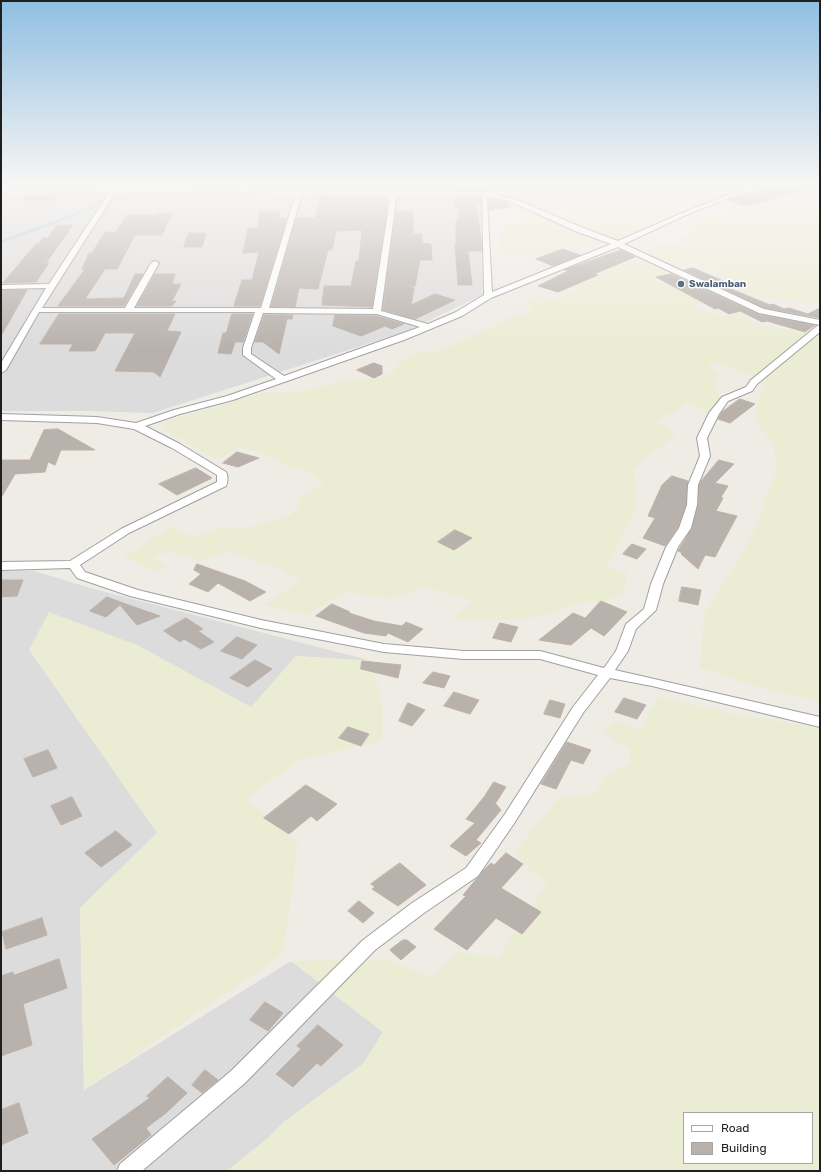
<!DOCTYPE html>
<html>
<head>
<meta charset="utf-8">
<style>
	body { margin:0 }
	#map { position:relative; width:821px; height:1172px; overflow:hidden; background:#efece6; font-family:Rubik,sans-serif }
	canvas { display:block }
	.frame { position:absolute; inset:0; border:2px solid #1f1f1f; pointer-events:none }
	.legend { position:absolute; left:683px; top:1112px; width:130px; height:52px; box-sizing:border-box; background:#fff; border:1px solid #a5a5a5; margin:0; padding:5px 7px; list-style:none; font-size:12px; color:#1f1f1f }
	.legend li { display:flex; align-items:center; gap:8px; height:20px }
	.legend b { width:20px; border:1px solid #a5a5a5 }
</style>
</head>
<body>
<div id="map">
<canvas width="821" height="1172"></canvas>
<div class="frame"></div>
<ul class="legend">
<li><b style="height:5px;background:#fff"></b>Road</li>
<li><b style="height:11px;background:#b8b1ac"></b>Building</li>
</ul>
</div>
<script>
const context = document.querySelector('canvas').getContext('2d');
context.lineJoin = 'round';
function fill(path, color) {
  context.fillStyle = color;
  context.fill(path, 'evenodd');
}
function strokePath(path, color, width, dash) {
  context.strokeStyle = color;
  context.lineWidth = width;
  context.lineCap = dash ? 'butt' : 'round';
  context.setLineDash(dash || []);
  context.stroke(path);
}
function write(font, color, halo, rows, align = 'center') {
  context.font = font + ' Rubik,sans-serif';
  context.lineWidth = 3;
  context.setLineDash([]);
  context.textBaseline = 'middle';
  context.strokeStyle = halo;
  context.fillStyle = color;
  for (const [text, x, y, turn = 0] of rows) {
    context.save();
    context.translate(x, y);
    context.rotate((+turn || 0) * Math.PI / 180);
    context.textAlign = isNaN(turn) ? turn : align;
    if (halo) context.strokeText(text, 0, 0);
    context.fillText(text, 0, 0);
    context.restore();
  }
}
const residential = new Path2D(`
	M1,185H111L105,196L196,185H518L521,191H481L482,295L407,331L153,413L84,411H1Z
	M1,571H34L94,589L372,661L296,656L251,708L137,645L30,650L158,833L80,908L84,1090L291,961L383,1032L363,1064L285,1121L268,1138L227,1171H1Z`);
const farmland = new Path2D(`
	M814,188L820,191V303L761,297L744,299L729,293L747,287L695,262L677,268L644,253L668,241L675,244L681,241L682,238L690,234L689,233L692,231L686,228L691,226L683,222L694,221L705,215L735,205L743,208L753,205L750,203L772,207L786,203L784,200L791,197L783,192L790,190L796,193Z
	M737,194L620,242L512,195Z
	M519,207L603,242L578,251L563,247L539,254L498,255L502,225L517,224L522,222L521,217L515,212Z
	M637,258L668,272L651,278L702,302L693,305L703,312L728,316L740,313L751,323L811,334L820,330V701L752,686L700,667L704,614L750,541L777,469L774,445L755,421L758,403L766,381L714,362L708,366L721,375L713,379L720,398L710,413L688,403L656,422L670,430L676,436L644,458L634,471L637,507L607,567L627,573L624,592L608,601L580,602L551,614L517,620L452,619L474,601L426,587L391,599L346,592L307,615L266,605L300,580L282,569L227,551L200,562L170,551L152,558L167,565L156,572L123,557L172,527L195,538L221,527H253L291,515L300,504V497L325,484L309,472L291,467L261,453L239,447L222,458L215,459L168,432L163,427L164,422L262,393L301,392L340,382L370,379L392,374L402,360L417,353L439,351L493,327L511,315L521,316L534,309L524,303L540,296L553,300L578,291L566,287L594,279L600,275L586,268H607Z
	M49,612L137,645L251,707L296,656L372,661L383,711L382,741L300,760L246,798L298,843L283,954L84,1090L80,908L157,833L29,650Z
	M659,697L742,716L769,719L820,729V1171H227L268,1138L285,1121L363,1064L383,1032L291,961L386,959L432,978L457,952L499,957L547,882L533,873L514,853L559,797L594,795L606,776L631,762L628,748L603,733L614,720L641,730L650,709ZM684,1113H812V1163H684Z`);
const stream = new Path2D(`
	M121,199L129,195
	M1,242L56,222L101,202`);
const building = new Path2D(`
	M35,185H67L65,188H33Z
	M452,185H486L492,190H453Z
	M692,185H752L740,188L700,189Z
	M775,185H804L805,190L772,198L775,199L744,206L728,200L740,196L773,188Z
	M338,186H376V189H334Z
	M27,195H59L55,200L23,201Z
	M321,196L387,198V211L372,307L322,305L324,286H351L356,261H359L362,230L336,231L332,250H328L318,289L299,288L295,307H271L296,218H315Z
	M454,197H481V205L475,201L481,238L482,251H468L472,285H458L455,244H456V220H459V208H455Z
	M489,199L505,202L511,207L489,210Z
	M396,211H413V234H422V243L431,244L432,260H420L415,286H407L414,288L411,305L435,294L455,300L415,319L383,310Z
	M260,212H280L279,218H287L260,306H234L242,280H252L259,252L243,253L248,228H258Z
	M158,213H172L162,235H135L117,269H105L85,299L124,298L135,274H143L124,306H58L85,269H82L89,253H92L105,232H116L127,215H157Z
	M58,225H73L46,263H49L36,282L3,283L36,244H39L43,238H47Z
	M189,233H206L202,247H184Z
	M563,249L580,255L553,266L536,259Z
	M621,250L635,257L594,274L598,275L558,292L538,286L568,271L565,270Z
	M693,268L733,285L726,287L770,305L773,304L784,309L789,308L808,314L820,308V318L764,308L684,270Z
	M155,274H175L172,284H181L172,301H176L172,306H137Z
	M671,274L758,314L815,325L805,332L767,321L762,322L740,311L729,314L718,308L715,309L656,277Z
	M1,290H27L1,336Z
	M59,314H175L167,331L181,332L160,377L154,372L115,371L135,333H105L95,351H69L73,344H40Z
	M232,314H253L243,342H235L231,354L218,353L223,333H226Z
	M264,315H293L292,319H287L279,354L263,342H255Z
	M335,315L377,316L404,324L392,329L385,326L361,336L333,326Z
	M374,363L382,366V374L374,378L357,370Z
	M740,399L755,404L730,423L718,419L722,412Z
	M58,429L95,450H61L55,465L48,462L45,472L15,474L1,498V460H30L44,430Z
	M237,452L259,458L238,467L223,463Z
	M719,460L734,464L715,483L728,486L721,497L723,498L716,511L737,516L715,557L705,555L698,569L681,554L682,553L678,551L692,528L698,505L699,485L702,480Z
	M196,468L212,478L177,495L159,484Z
	M672,476L688,481L686,505L678,527L665,546L643,538L655,518L648,516L662,485Z
	M455,530L472,538L454,550L438,542Z
	M632,544L646,549L637,559L623,554Z
	M197,564L245,581L266,592L250,601L218,583L208,592L189,584L201,574L194,570Z
	M1,580H23L17,596L1,597Z
	M682,587L701,590L698,605L679,601Z
	M107,597L123,603L160,616L137,625L120,605L106,617L90,611Z
	M601,601L627,612L604,636L591,628L571,645L539,640L573,613L585,618Z
	M332,604L350,612L349,613L374,621L402,626L406,622L423,629L408,642L388,633L386,636L364,633L316,616Z
	M186,618L203,629L198,631L214,642L201,649L184,639L180,642L164,631Z
	M500,623L518,627L511,642L493,638Z
	M237,637L257,645L242,659L221,651Z
	M255,660L272,669L248,687L230,678Z
	M362,661L401,665L398,678L361,669Z
	M433,672L450,676L444,688L423,683Z
	M454,692L479,700L470,714L444,706Z
	M624,698L646,705L637,719L615,712Z
	M550,700L565,704L560,718L544,714Z
	M408,703L425,710L412,726L399,721Z
	M348,727L369,734L361,746L339,738Z
	M567,742L591,750L583,764L571,760L556,789L541,784Z
	M48,750L57,768L33,777L24,759Z
	M494,782L506,787L493,807L496,804L501,810L476,840L481,843L466,856L450,846L475,823L466,819L484,797Z
	M306,785L337,804L317,821L311,816L289,834L264,818Z
	M72,797L82,816L61,825L51,806Z
	M116,831L132,845L101,867L85,853Z
	M506,853L523,864L501,888L541,912L522,934L496,918L467,950L434,929L466,896L463,895L483,871L491,863L494,865Z
	M400,863L426,885L398,906L372,889L375,887L371,884Z
	M359,901L374,913L363,923L348,911Z
	M42,918L47,935L6,949L2,932Z
	M403,940H407L416,947L401,960L390,950Z
	M59,959L67,988L23,1004L32,1045L1,1056V976L13,972L14,975Z
	M265,1002L283,1013L268,1031L250,1020Z
	M318,1025L343,1045L321,1066L317,1063L293,1087L276,1074L301,1049L297,1046Z
	M205,1070L218,1080L202,1093L192,1085Z
	M168,1077L187,1093L166,1113L146,1128L151,1135L114,1165L92,1139L150,1098L147,1096Z
	M19,1103L28,1133L1,1145V1110Z`);
const minor = new Path2D(`
	M4,185H10L3,194L1,195V189Z
	M114,185H120L42,308H125L151,263L155,261L159,263L134,308H261L296,193L299,191L302,193L269,308L373,309L391,193L394,191L397,193L381,311L428,324L456,312L484,295L482,193L513,198L581,227L618,241L682,213L740,190L743,192L742,193L686,215L624,244L764,309L820,320V332L757,384L752,391L728,401L719,414L707,438L710,456L698,485L697,505L691,528L678,547L663,584L656,610L636,629L628,651L615,670L820,717V727L652,686L610,678L583,713L515,822L478,876L424,913L375,950L245,1083L142,1171H117L120,1164L231,1071L363,940L412,903L466,868L505,814L573,707L598,675L540,659H464L384,652L261,628L130,596L77,578L70,568L1,570V562L70,561L121,529L217,482V475L172,448L134,429L97,423L1,420V414L97,417L136,423L174,410L227,396L276,379L243,355V348L255,312H39L6,370L1,373V363L46,288L1,289V285L49,284ZM487,197L509,201L575,231L611,244L492,292ZM618,247L759,313L820,325L817,326L751,380L746,387L722,397L709,413L697,438L700,456L688,485L687,505L679,528L666,547L651,584L644,609L626,624L616,651L604,668L540,651H464L384,644L261,620L138,590L85,572L80,565L129,533L226,486C228,483 228,475 226,472L180,444L145,426L180,414L233,400L404,340L462,316L491,298ZM263,313L377,314L420,327L284,376L251,354V348Z
	M291,185H337L334,187L306,189Z
	M380,185H386L384,194L379,193Z
	M514,185H520L523,193L522,194H518Z`);
const tertiary = new Path2D(`
	M759,185H774L773,187L740,194L484,196L141,192L1,194V190L141,188L484,192L740,190Z`);
const markers = [
	[681,284,4,"#5c6f8a"]
];
const farServicenames = [
	["Swalamban",689,284]
];
fill(residential, '#dddcdc');
fill(farmland, '#ebecd4');
strokePath(stream, '#abd0d8', 3);
fill(building, '#b8b1ac');
strokePath(building, '#bfb2aa', 1);
strokePath(minor, '#a0a0a0', 2);
strokePath(tertiary, '#a0a0a0', 1);
fill(minor, '#fff');
fill(tertiary, '#fff');
const sky = context.createLinearGradient(0, 0, 0, 349);
sky.addColorStop(0, '#8fbfe2');
sky.addColorStop(0.53, '#f8f6f4');
sky.addColorStop(1, '#f8f6f400');
context.fillStyle = sky;
context.fillRect(0, 0, 821, 349);
for (const [x, y, r, color] of markers) {
  const dot = new Path2D();
  dot.arc(x, y, r, 0, 2 * Math.PI);
  context.fillStyle = color;
  context.fill(dot);
  strokePath(dot, '#fff', 1.5);
}
write('bold 10px', '#4e5e75', '#fff', farServicenames, 'left');
</script>
</body>
</html>
